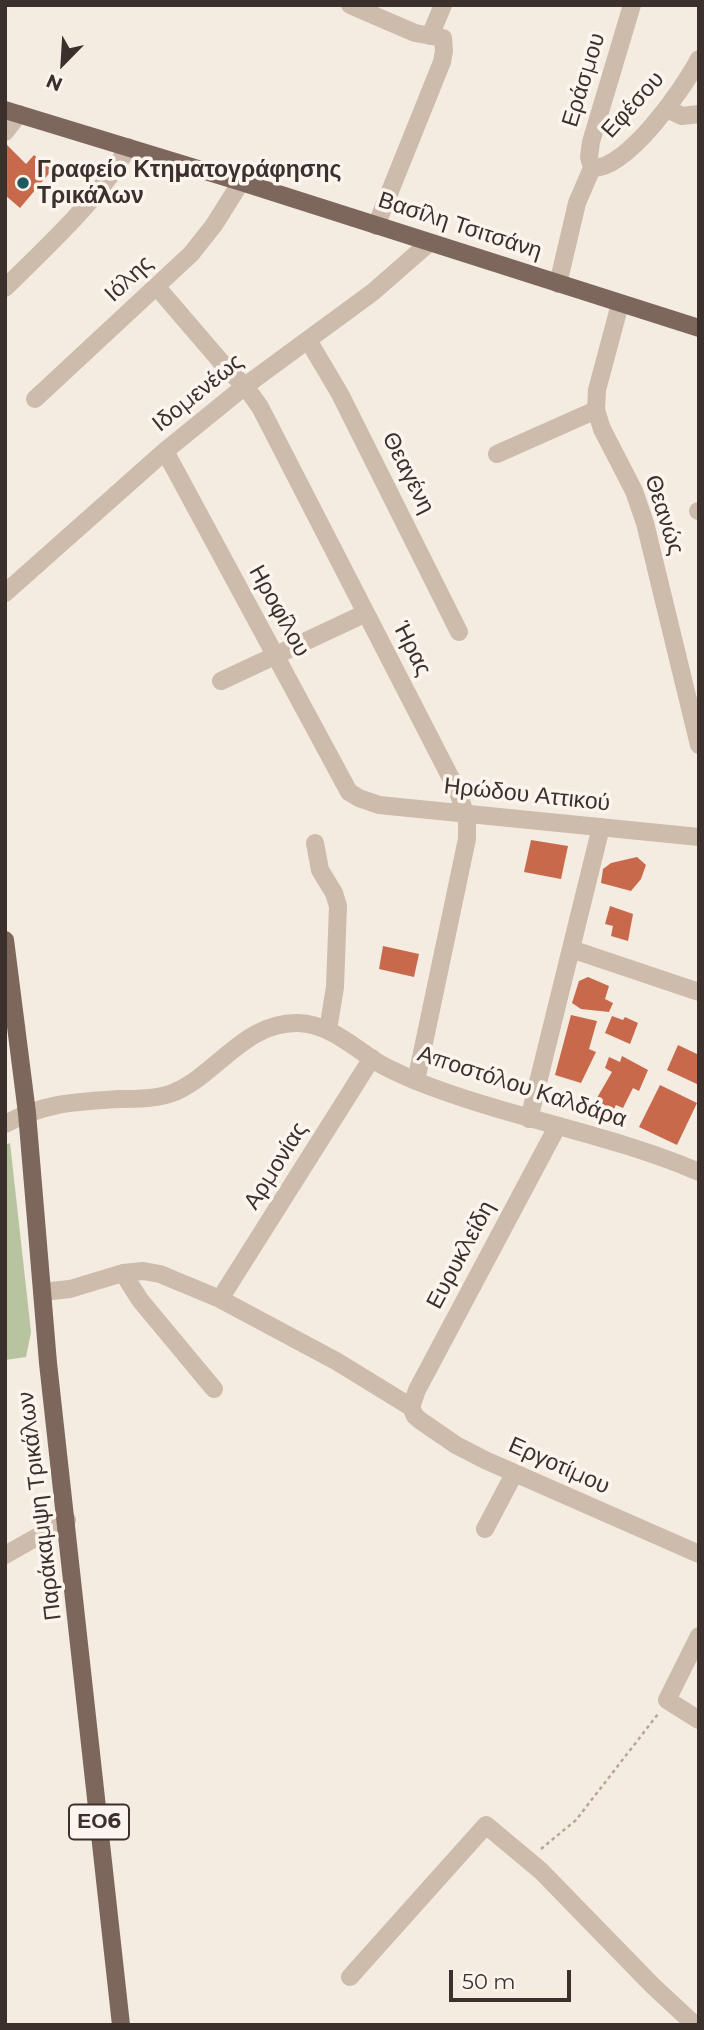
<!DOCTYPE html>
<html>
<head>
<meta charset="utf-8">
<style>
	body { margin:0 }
	#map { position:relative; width:704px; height:2030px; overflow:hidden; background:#f4ebe1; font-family:Montserrat,sans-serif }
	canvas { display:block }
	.frame { position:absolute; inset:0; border:7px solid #3b302b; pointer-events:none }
	.north { position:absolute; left:28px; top:28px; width:70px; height:70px; -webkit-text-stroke:5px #fbf5ee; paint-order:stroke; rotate:204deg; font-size:19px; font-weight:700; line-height:28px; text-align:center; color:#3b302b }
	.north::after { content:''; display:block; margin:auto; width:24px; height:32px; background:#3b302b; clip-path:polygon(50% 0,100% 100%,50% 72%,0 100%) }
	.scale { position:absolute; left:449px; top:1970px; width:122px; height:32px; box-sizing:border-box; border:4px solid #3b302b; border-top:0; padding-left:9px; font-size:21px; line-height:24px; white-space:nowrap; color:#3b302b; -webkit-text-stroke:5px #fbf5ee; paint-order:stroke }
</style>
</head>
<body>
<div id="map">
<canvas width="704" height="2030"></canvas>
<div class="frame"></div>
<div class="north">N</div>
<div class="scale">50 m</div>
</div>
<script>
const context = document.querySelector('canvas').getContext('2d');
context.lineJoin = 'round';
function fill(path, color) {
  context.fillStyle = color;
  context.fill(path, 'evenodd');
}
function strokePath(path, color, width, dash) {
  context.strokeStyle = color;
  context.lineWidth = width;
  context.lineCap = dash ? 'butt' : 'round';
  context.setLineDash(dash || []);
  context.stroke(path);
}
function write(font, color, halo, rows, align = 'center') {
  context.font = font + ' Montserrat,sans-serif';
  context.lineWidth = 7;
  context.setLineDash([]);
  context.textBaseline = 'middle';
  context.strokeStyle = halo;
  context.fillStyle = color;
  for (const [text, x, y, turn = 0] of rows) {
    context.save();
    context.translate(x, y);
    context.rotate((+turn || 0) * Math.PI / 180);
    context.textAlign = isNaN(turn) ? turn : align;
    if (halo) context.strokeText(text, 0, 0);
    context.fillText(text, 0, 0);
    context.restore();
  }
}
const green = new Path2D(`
	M10,1143L31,1332L26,1357L5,1360V1145Z`);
const building = new Path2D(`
	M5,143L26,164L34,155L52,170L20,208L5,195Z
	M531,840L568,846L561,879L524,872Z
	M637,857L646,865L641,879L631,891L601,883L603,869L611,863Z
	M610,906L633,914L628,941L611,936L613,926L605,924Z
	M383,946L419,954L414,977L379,969Z
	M588,977L609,986L605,999L613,1003L609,1012L581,1009L572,1003L579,981Z
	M571,1015L597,1021L589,1049L596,1052L581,1083L555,1075Z
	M612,1016L623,1020L625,1017L638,1023L630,1044L605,1033Z
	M678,1045L699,1055V1085L667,1070Z
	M622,1056L648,1070L639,1091L633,1088L623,1108L616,1105L612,1112L594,1103L612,1072L605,1068L609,1057L620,1062Z
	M660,1085L697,1103L677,1145L639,1127Z`);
const path = new Path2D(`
	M541,1849L576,1820L658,1714`);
const minor = new Path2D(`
	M350,5L415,33L443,38L444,51L442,62L376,226
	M430,36L443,5
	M667,109L682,116L699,114
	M5,132L19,114
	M592,168L589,157L591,142L632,5
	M592,168C627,170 684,88 699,59
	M558,284L577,203L592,168
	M156,286L229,371L245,386L260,407L458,792L467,819V839L416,1081
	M5,288C47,246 101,198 128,147
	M620,304L597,390L596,410L602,429L634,491L645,523L699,745
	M308,340L340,394L459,632
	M35,399L191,254L214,225L241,182
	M165,451L349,792L359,798L379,805L699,837
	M497,454L596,410
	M698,511H699
	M5,593L165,451L245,386L373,292L429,243
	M221,681L366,613
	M315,843L320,870L334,893L338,906L335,987L328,1030
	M571,949L699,992
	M529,1119L601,827
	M5,1124C45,1103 73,1102 118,1099C137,1099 158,1099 175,1092C219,1072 245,1022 298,1023C331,1024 355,1049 382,1065C393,1071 405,1076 416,1081C508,1118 608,1133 699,1172
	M123,1273L140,1300L214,1389
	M42,1292L70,1289L123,1273L143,1271L160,1274L220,1299L336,1361L411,1407
	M220,1299L372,1058
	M411,1407L415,1416L421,1421L456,1445L485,1460L699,1554
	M411,1407L417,1390L557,1127
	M485,1529L514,1474
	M5,1555L67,1520
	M699,1636L667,1700L699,1720
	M350,1977L486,1825L541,1871L653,1986L695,2025`);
const major = new Path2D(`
	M5,110L241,182L699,328
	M5,940L27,1113L48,1363L121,2025`);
const markers = [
	[23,183,7,"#1f5a5e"]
];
const shields = [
	[99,1822,60]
];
const shieldNames = [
	["ΕΟ6",99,1822]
];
const streetNames = [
	["Εράσμου",584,80,-73],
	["Εφέσου",633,105,-48],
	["Βασίλη Τσιτσάνη",460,226,18],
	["Ιόλης",129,279,-43],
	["Ιδομενέως",198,393,-39],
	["Θεαγένη",408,473,63],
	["Θεανώς",664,515,72],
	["Ηροφίλου",279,611,61],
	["Ήρας",412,649,63],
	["Ηρώδου Αττικού",527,795,6],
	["Αποστόλου Καλδάρα",522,1087,18],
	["Αρμονίας",276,1166,-58],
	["Ευρυκλείδη",461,1255,-62],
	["Εργοτίμου",559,1466,24],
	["Παράκαμψη Τρικάλων",40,1506,-97]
];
const poiNames = [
	["Γραφείο Κτηματογράφησης",37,170],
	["Τρικάλων",37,196]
];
fill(green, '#b8c4a0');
fill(building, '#c8694b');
strokePath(path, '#b9a596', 2.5, [3.5, 3.5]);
strokePath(minor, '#cdbbac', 18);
strokePath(major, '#7d675c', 18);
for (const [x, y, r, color] of markers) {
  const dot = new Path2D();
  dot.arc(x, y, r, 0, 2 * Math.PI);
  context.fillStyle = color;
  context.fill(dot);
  strokePath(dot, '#fbf5ee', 2.5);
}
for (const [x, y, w] of shields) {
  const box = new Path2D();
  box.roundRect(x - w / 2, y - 17.5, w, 35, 5);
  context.fillStyle = '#fbf5ee';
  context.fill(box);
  strokePath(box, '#3b302b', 2);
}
write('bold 21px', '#3b302b', null, shieldNames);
write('23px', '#3b302b', '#fbf5ee', streetNames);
write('bold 23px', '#3b302b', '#fbf5ee', poiNames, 'left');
</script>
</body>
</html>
